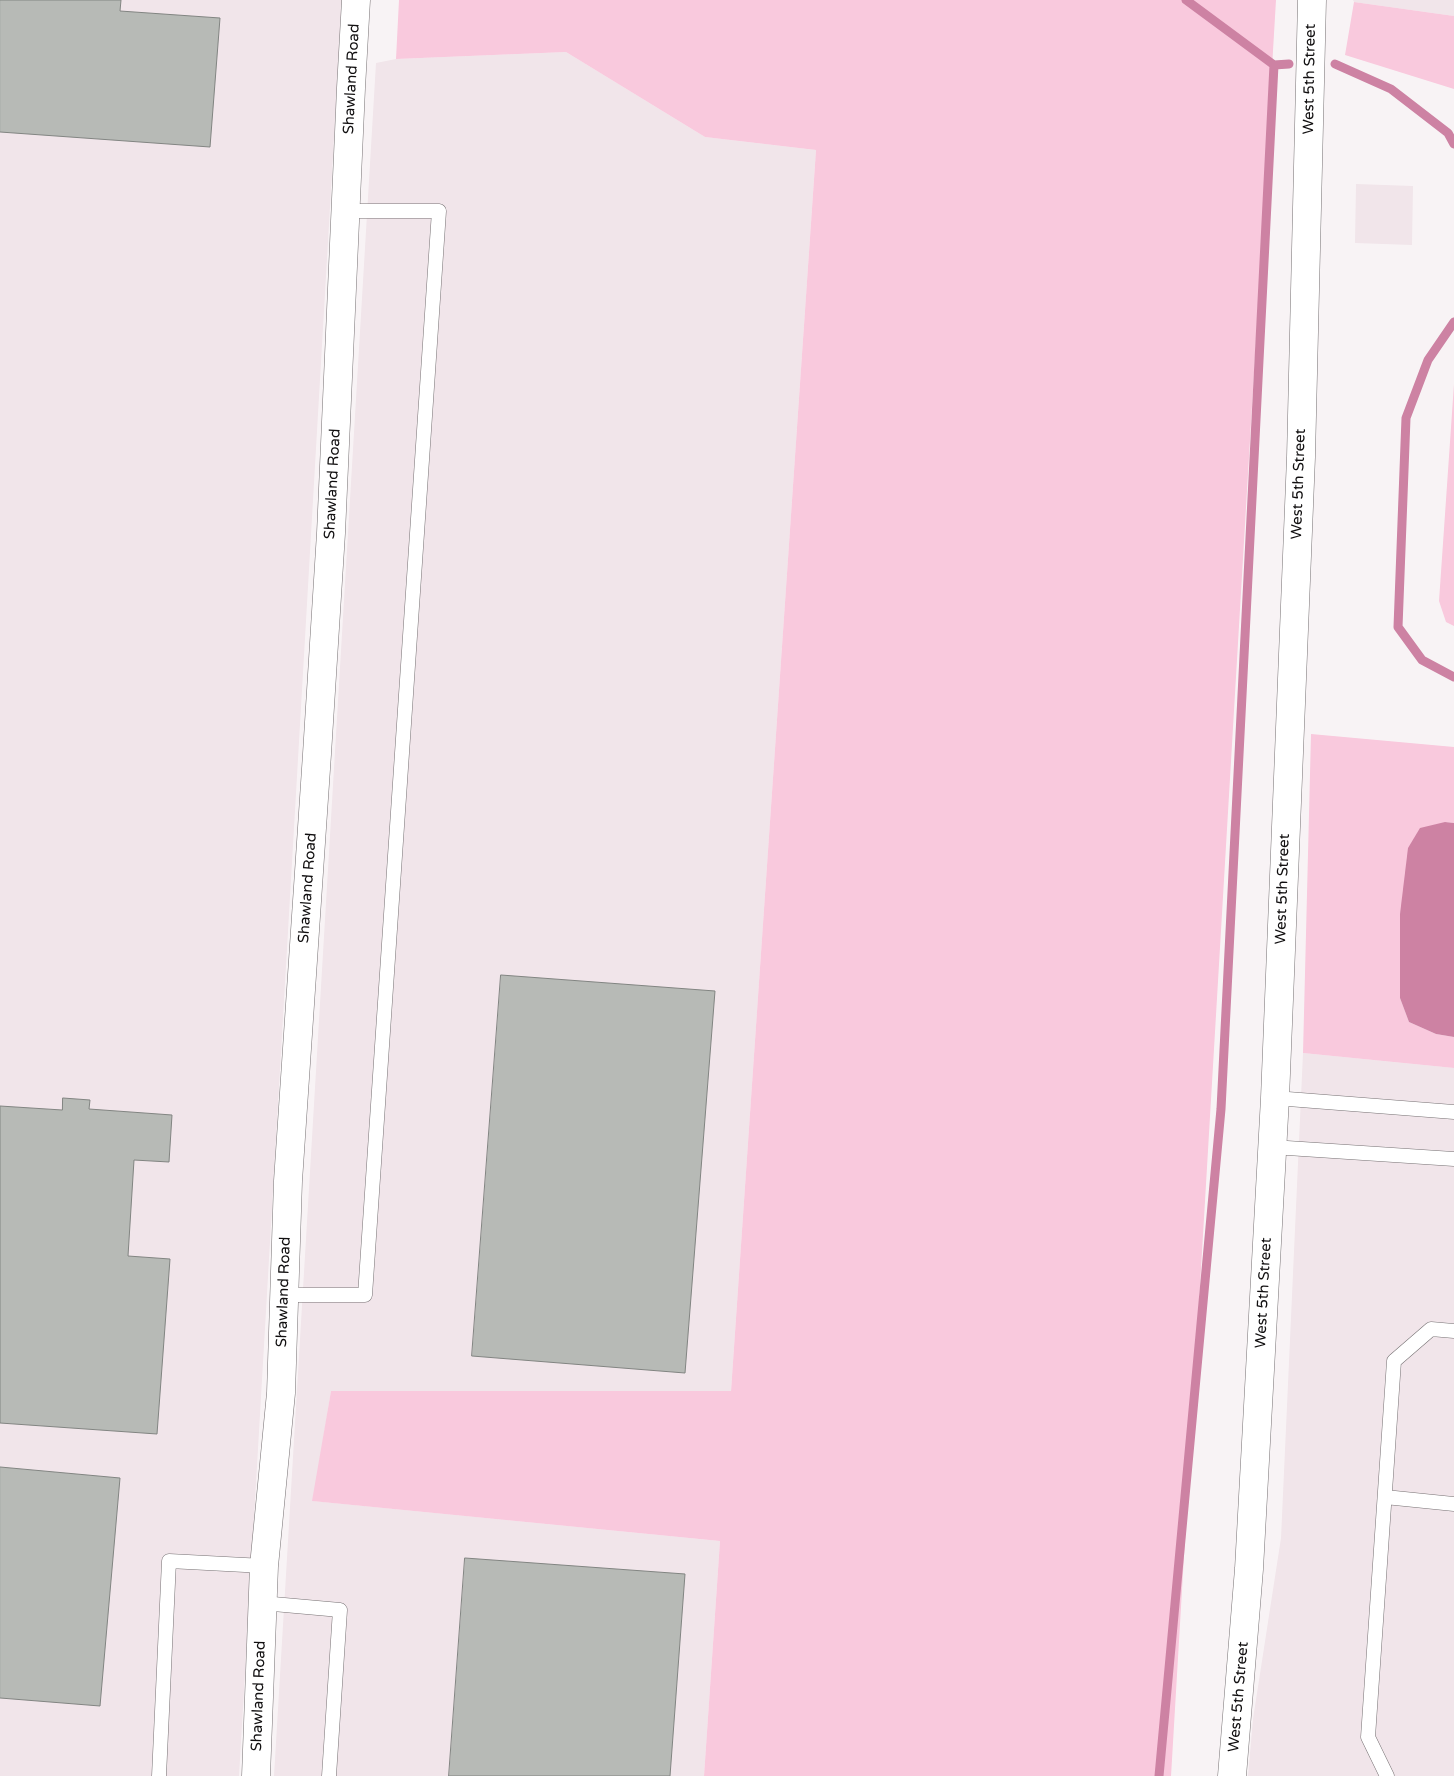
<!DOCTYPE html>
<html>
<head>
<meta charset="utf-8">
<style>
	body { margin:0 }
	canvas { display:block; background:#f8f3f5 }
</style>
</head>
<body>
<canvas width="1454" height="1776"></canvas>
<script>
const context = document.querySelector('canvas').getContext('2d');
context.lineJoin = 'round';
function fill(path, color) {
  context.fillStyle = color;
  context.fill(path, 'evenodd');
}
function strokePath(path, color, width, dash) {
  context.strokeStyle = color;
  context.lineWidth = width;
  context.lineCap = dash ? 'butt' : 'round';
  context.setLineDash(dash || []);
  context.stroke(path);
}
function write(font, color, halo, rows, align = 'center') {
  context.font = font + ' "Varela Round",sans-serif';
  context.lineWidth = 4.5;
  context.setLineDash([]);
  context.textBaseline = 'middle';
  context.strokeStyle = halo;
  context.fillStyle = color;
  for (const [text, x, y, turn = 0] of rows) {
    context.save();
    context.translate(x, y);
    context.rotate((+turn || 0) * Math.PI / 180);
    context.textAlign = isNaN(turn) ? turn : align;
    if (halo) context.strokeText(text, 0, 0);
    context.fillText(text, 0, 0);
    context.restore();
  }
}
const built = new Path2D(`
	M0,0H342L239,1776H0Z
	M1353,0H1454V16L1354,2Z
	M566,52L705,137L816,150L731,1391H331L313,1501L720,1541L704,1776H274L376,63L396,59Z
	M1356,184L1413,186L1412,245L1355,243Z
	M1303,1053L1454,1068V1776H1248L1253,1719L1281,1538Z`);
const green = new Path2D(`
	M399,0H1276L1171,1776H704L720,1541L312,1501L331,1391H731L816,150L705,137L566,52L396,59Z
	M1354,2L1454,16V89L1345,55Z
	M1454,384V626L1446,622L1439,601Z
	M1311,734L1454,747V823L1445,822L1400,914V998L1409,1022L1436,1034L1454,1037V1068L1303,1053Z`);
const water = new Path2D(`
	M1445,822L1454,823V1037L1436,1034L1409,1022L1400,998V914L1408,848L1420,828Z`);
const stream = new Path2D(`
	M1186,0L1274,65L1289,64
	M1335,64L1391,89L1448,133L1454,144
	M1454,322L1428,360L1406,418L1398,627L1422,660L1454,677
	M1159,1776L1221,1109L1274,65`);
const building = new Path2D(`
	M0,0H121L120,11L220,18L210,147L0,132Z
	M501,975L715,991L685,1373L472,1356Z
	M63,1098L90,1100L89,1109L172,1115L169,1162L134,1160L128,1256L170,1259L157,1434L0,1423V1106L62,1110Z
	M0,1467L120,1478L100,1706L0,1698Z
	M465,1558L685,1574L670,1776H449Z`);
const lane = new Path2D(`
	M1275,1098L1454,1112
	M1272,1147L1454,1159
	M284,1295H365L439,211H345
	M1385,1497L1454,1504
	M262,1603L340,1610L329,1776
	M159,1776L169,1561L264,1566
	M1387,1776L1368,1737L1394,1361L1431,1329L1454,1331`);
const street = new Path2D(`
	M256,1776L264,1566L281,1393L288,1181L317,754L331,533L351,88L356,0`);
const secondary = new Path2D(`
	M1232,1776L1249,1569L1275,1098L1301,457L1312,0`);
const streetNames = [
	["Shawland Road",352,79,-87],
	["West 5th Street",1310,79,-89],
	["Shawland Road",333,484,-87],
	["West 5th Street",1299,484,-88],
	["Shawland Road",308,888,-86],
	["West 5th Street",1283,889,-88],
	["Shawland Road",284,1292,-88],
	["West 5th Street",1264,1293,-87],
	["Shawland Road",259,1696,-88],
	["West 5th Street",1239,1697,-85]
];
fill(built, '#f1e5ea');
fill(green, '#f9c9dd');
fill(water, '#cd82a3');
strokePath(stream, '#cd82a3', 9);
fill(building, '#b7bab6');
strokePath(building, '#828582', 1);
strokePath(lane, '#767173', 15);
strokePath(street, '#767173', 29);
strokePath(secondary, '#767173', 29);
strokePath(lane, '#fff', 14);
strokePath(street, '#fff', 28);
strokePath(secondary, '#fff', 28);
write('15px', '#110f10', '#fff', streetNames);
</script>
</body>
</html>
